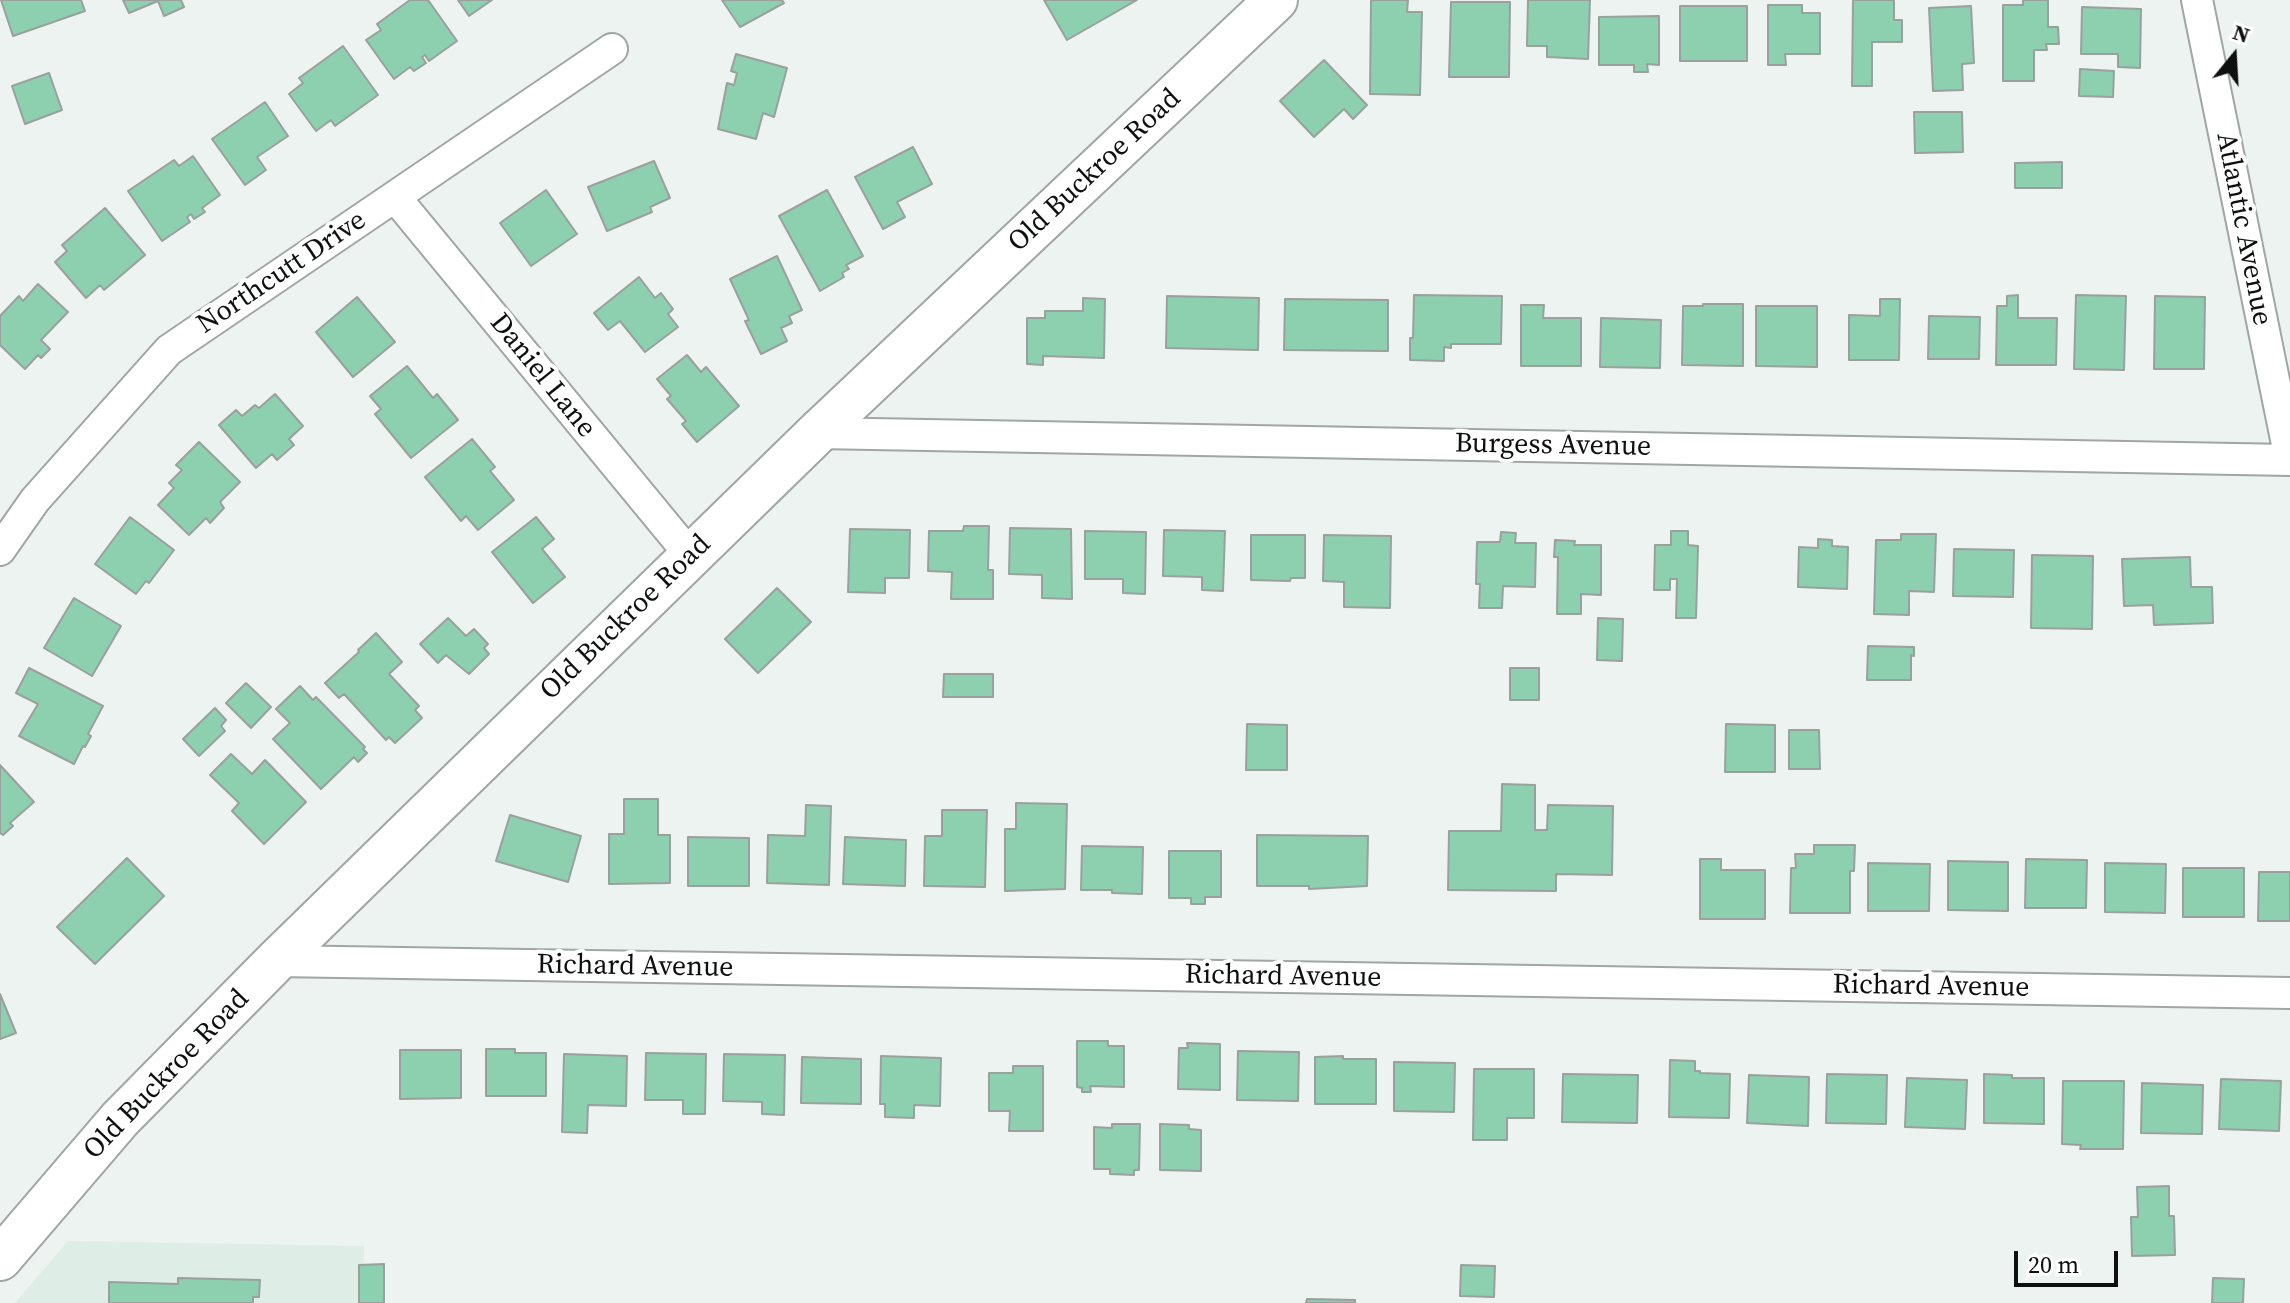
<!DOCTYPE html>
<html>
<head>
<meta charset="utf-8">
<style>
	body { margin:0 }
	#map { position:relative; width:2290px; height:1303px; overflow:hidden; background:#edf3f0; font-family:"Source Serif 4",serif }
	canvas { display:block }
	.north { position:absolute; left:2194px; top:16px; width:80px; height:80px; -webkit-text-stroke:6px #fff; paint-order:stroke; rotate:18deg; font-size:22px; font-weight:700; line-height:32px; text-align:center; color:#0e100f }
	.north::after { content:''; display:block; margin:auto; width:28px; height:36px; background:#0e100f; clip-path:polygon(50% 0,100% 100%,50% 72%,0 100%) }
	.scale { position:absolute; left:2014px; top:1251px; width:104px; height:36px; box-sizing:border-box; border:4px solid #0e100f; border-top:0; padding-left:10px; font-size:24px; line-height:28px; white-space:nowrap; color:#0e100f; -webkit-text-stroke:6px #fff; paint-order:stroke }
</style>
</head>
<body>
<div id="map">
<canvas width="2290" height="1303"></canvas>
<div class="north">N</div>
<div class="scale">20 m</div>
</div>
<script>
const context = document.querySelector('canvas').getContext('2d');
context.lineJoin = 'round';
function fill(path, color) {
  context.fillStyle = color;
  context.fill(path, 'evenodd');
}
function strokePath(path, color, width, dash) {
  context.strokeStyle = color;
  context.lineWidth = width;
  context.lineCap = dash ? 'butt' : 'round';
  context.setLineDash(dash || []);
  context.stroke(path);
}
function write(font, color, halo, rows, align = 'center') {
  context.font = font + ' "Source Serif 4",serif';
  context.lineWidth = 8;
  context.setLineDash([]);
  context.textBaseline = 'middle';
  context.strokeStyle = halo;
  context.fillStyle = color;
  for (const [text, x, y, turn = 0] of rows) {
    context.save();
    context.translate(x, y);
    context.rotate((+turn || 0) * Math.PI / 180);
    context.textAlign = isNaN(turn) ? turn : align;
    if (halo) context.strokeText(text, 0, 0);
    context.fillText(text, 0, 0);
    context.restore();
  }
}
const built = new Path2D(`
	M68,1241L364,1246L363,1303H15Z`);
const building = new Path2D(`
	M1,0H81L85,11L13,36Z
	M123,0H181L184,7L164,16L158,1L129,13Z
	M410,0H428L457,41L429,61L425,55L422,57L426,63L414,71L410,67L394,79L366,40L381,30L377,24Z
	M458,0H492L469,16Z
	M722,0H782L784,3L740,27Z
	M1044,0H1137L1067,40Z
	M1371,0H1408L1407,12H1422L1420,95L1370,94Z
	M1528,0H1590L1588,59L1547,57V46H1527Z
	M1853,0H1894V20H1902V42H1872V86H1852Z
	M2023,0H2048V27H2058L2059,44H2046L2047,50H2034V81H2003V5H2023Z
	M1451,2H1510L1509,77H1449Z
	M1768,5H1802V13H1820V54H1785L1786,65H1768Z
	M1680,6H1747V61H1680Z
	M1971,6L1974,63L1962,64L1963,90L1933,91L1929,8Z
	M2082,7L2141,9L2140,68L2118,67V54H2081Z
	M1659,16V65L1647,64L1648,72H1634V65H1599V17Z
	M343,46L378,95L335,126L331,120L316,131L289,94L303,83L299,78Z
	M736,54L787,68L774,117L763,113L756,139L718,129L727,83L734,85L737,73L731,71Z
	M1324,60L1367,105L1353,119L1344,109L1314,137L1280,101Z
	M2080,69L2114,71L2113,97L2079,96Z
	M49,73L62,110L25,124L12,86Z
	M265,102L288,136L257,157L266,170L245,185L212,139Z
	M1914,112H1962L1963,152L1915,153Z
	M913,147L932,184L897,202L905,217L883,229L855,177Z
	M193,156L220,195L202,208L205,212L194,219L191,214L187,217L190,222L162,241L128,191L174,160L179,166Z
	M654,161L670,198L650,207L652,212L607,231L588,187Z
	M2062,162V188H2015V163Z
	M546,190L577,234L531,266L500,223Z
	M827,190L863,256L846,265L849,269L842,273L844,277L820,291L779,216Z
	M105,208L145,255L104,290L100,285L86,298L55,262L67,251L62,245Z
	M777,256L802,310L789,316L792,323L781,328L787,341L761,354L745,321L749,320L730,279Z
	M639,277L655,298L661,293L673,309L668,314L678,327L645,352L620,321L608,330L594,313Z
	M38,284L68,312L41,340L50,349L41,358L38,355L25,369L0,345V316L19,296L23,301Z
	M1414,295L1502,296L1501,344H1451V348L1444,347V361L1410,360V338H1413Z
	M2018,295V318H2057L2056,365H1996L1997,306H2007V296Z
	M2076,295L2126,296L2124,370L2074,369Z
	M1167,296L1259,298L1258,350L1166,348Z
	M2155,296L2205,297L2204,369H2154Z
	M357,297L395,342L353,377L316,332Z
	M1083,298L1105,299L1104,358L1043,356V365L1027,364V318H1045V311H1083Z
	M1285,299L1388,300V351L1284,350Z
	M1880,299H1900L1899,360H1849V315L1880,316Z
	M1703,304H1743V366L1682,365L1683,306H1703Z
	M1521,305H1544L1543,318H1581V366H1521Z
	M1756,306H1817V367L1756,366Z
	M1929,316L1980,317L1979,359H1928Z
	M1601,318L1661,320L1660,368L1600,367Z
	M687,355L701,372L706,367L739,406L697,442L682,424L686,421L667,399L671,396L657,379Z
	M407,366L433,398L437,394L458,420L411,458L375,414L381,409L370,396Z
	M275,394L303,426L289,439L294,445L277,460L272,454L256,468L219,425L236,410L242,416L255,405L259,408Z
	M472,439L495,467L490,471L514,500L478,530L466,516L461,521L425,477Z
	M199,442L240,482L220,502L224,508L210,523L206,518L189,535L158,505L174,488L169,483L182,470L176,465Z
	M130,517L174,550L149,583L146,581L136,594L95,564Z
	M536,517L554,539L542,549L565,577L533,603L492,552Z
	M964,526H989L988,570H993V599H951L952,572L928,571L929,531H963Z
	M1010,528L1071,529L1072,599L1042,598V575L1009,574Z
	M850,529L910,530L909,578H885V593L848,592Z
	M1164,530L1225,531L1223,591L1202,590V577L1163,576Z
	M1085,531L1146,532L1145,594L1123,593V579H1085Z
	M1671,531H1688V545L1698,546L1696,618H1676L1677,579H1670V590H1654L1655,545H1671Z
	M1501,532L1516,533L1515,543H1536L1535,587L1503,586L1502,608H1479L1480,584H1476L1477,542H1500Z
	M1901,534H1936L1934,592L1909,591V615L1874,614L1876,540H1901Z
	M1251,535H1305V578H1291L1290,581L1251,580Z
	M1324,535L1391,536L1390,608L1344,607V582L1323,581Z
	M1818,539L1832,540V546L1848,547L1847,589L1798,587L1799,547L1818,548Z
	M1555,540L1575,541L1574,545H1601V595L1581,594V614H1557L1558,557H1554Z
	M1954,549L2014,550L2013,597L1953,596Z
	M2032,555L2093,556L2092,629L2031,628Z
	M2190,557L2191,587H2212L2213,623L2154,625L2153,605L2124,606L2122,559Z
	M777,588L811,622L758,673L725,639Z
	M74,598L121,626L92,676L44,648Z
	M448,618L466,636L474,629L488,644L484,648L489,654L469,674L446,655L438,663L420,644Z
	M1598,618L1623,619L1622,661L1597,660Z
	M376,633L402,662L389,674L419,706L415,710L422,718L395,743L389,737L386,740L344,694L339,698L325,683L359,652L358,650Z
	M1868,646L1914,647V656L1911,655V680H1867Z
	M29,668L103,706L88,734L91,736L85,747L83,746L74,764L19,736L38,704L16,693Z
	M1510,668H1539V700H1510Z
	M944,674H993V697H943Z
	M246,683L271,707L251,728L226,703Z
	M300,686L313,700L316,697L365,747L363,749L367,753L358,762L354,757L321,789L273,739L290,723L276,709Z
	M215,708L226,720L221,726L225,731L199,756L183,739Z
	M1247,724L1287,725V770H1246Z
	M1726,724L1775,725V772H1725Z
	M1789,730H1819L1820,769H1789Z
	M231,754L252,774L265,760L306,802L264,844L232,811L239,803L210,775Z
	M0,765L34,802L10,823L13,826L3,835L0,833Z
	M1502,784L1535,785V830H1547L1548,805L1613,806L1612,875L1556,874V891L1448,890L1449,831H1501Z
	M624,799H658V835H670V883L609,884V834H624Z
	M1016,803L1067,804L1065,889L1005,891V829H1016Z
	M806,805L831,806L829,885L767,883L768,835L805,836Z
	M942,810H987L985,887L924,886L925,836H942Z
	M510,815L581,836L568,882L496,861Z
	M1257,835L1368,836L1367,886L1309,889V886H1257Z
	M688,837L749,838V886H688Z
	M845,837L906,840L905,886L843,884Z
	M1814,845H1855L1854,871H1850V913H1790L1791,868H1796L1795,854H1814Z
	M1082,846L1143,847L1142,894L1112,893V890H1081Z
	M1169,851H1221V897H1205V904H1191V898H1169Z
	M127,858L164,896L95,964L57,927Z
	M1700,859H1721V870H1765V919H1700Z
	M2026,859L2087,860L2086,908H2025Z
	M1948,861L2008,862V911L1948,910Z
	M1868,863L1930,864L1929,911H1868Z
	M2105,863L2166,864L2165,913L2105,912Z
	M2183,868H2244V917H2183Z
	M2259,872H2290V921H2258Z
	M0,994L16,1033L0,1039Z
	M1077,1041H1108V1046H1124V1087L1090,1086L1091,1092H1082V1088L1077,1087Z
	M1187,1043L1220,1044V1090L1178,1089L1179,1048H1188Z
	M486,1049H515V1053H546V1096H486Z
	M400,1050H461V1098L400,1099Z
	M1238,1051L1299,1052L1298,1101L1237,1100Z
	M646,1053L706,1054L705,1114H683V1100H645Z
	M564,1054L627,1056L626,1106L588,1105L587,1133L562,1132Z
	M724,1054L785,1055L784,1115L762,1114V1102L723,1101Z
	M881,1056L941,1058L940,1106L914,1105V1118L885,1117V1104H880Z
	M1343,1056V1059H1376V1104H1315V1057Z
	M802,1057L861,1059V1104L801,1103Z
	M1670,1060L1695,1061V1071H1700V1073L1730,1074L1729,1118L1669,1117Z
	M1394,1062L1455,1063L1454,1112L1394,1111Z
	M1013,1066H1043V1131H1009L1010,1111H989V1073H1013Z
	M1474,1069H1534V1118H1507V1140H1473Z
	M1563,1074L1638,1075L1637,1123L1562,1122Z
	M1827,1074L1887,1075L1886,1124L1826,1123Z
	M1984,1074L2012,1075V1078H2044V1124L1984,1123Z
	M1749,1075L1809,1077L1808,1126L1747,1123Z
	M1907,1078L1967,1080L1965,1129L1905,1127Z
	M2221,1079L2281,1081L2279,1131L2219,1129Z
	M2063,1081H2124L2123,1149H2080L2081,1145L2062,1144Z
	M2142,1083L2203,1085L2202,1134L2141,1133Z
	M1112,1124H1140L1139,1170H1134V1175L1110,1174V1169H1094V1127L1112,1128Z
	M1160,1124L1189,1125V1129L1201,1130V1171L1160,1170Z
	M2169,1186V1216H2174L2175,1255L2132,1256L2131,1217H2138L2137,1187Z
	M384,1264V1303H359V1265Z
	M1461,1265L1495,1266L1494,1297L1460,1296Z
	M178,1278L260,1280L259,1297H253V1303H109V1282L178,1284Z
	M2213,1278L2244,1279L2243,1303H2212Z
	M1307,1299L1355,1300V1303H1306Z`);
const minor = new Path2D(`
	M2197,0L2290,459
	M395,197L690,555
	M817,433L2290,460
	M0,550L35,500L169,350L612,49
	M276,961L2290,993`);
const secondary = new Path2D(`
	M0,1259L120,1119L276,961L817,433L1276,0`);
const streetNames = [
	["Old Buckroe Road",1095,171,-43],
	["Atlantic Avenue",2243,229,79],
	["Northcutt Drive",282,273,-34],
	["Daniel Lane",542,376,51],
	["Burgess Avenue",1553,446,1],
	["Old Buckroe Road",626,618,-44],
	["Richard Avenue",635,967,1],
	["Richard Avenue",1283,977,1],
	["Richard Avenue",1931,987,1],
	["Old Buckroe Road",167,1075,-46]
];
fill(built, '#deede5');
fill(building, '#8dd0b0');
strokePath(building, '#9aa19d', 2);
strokePath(minor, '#a0a6a3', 34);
strokePath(secondary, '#a0a6a3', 46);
strokePath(minor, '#fff', 30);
strokePath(secondary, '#fff', 42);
write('28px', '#0e100f', '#fff', streetNames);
</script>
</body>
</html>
